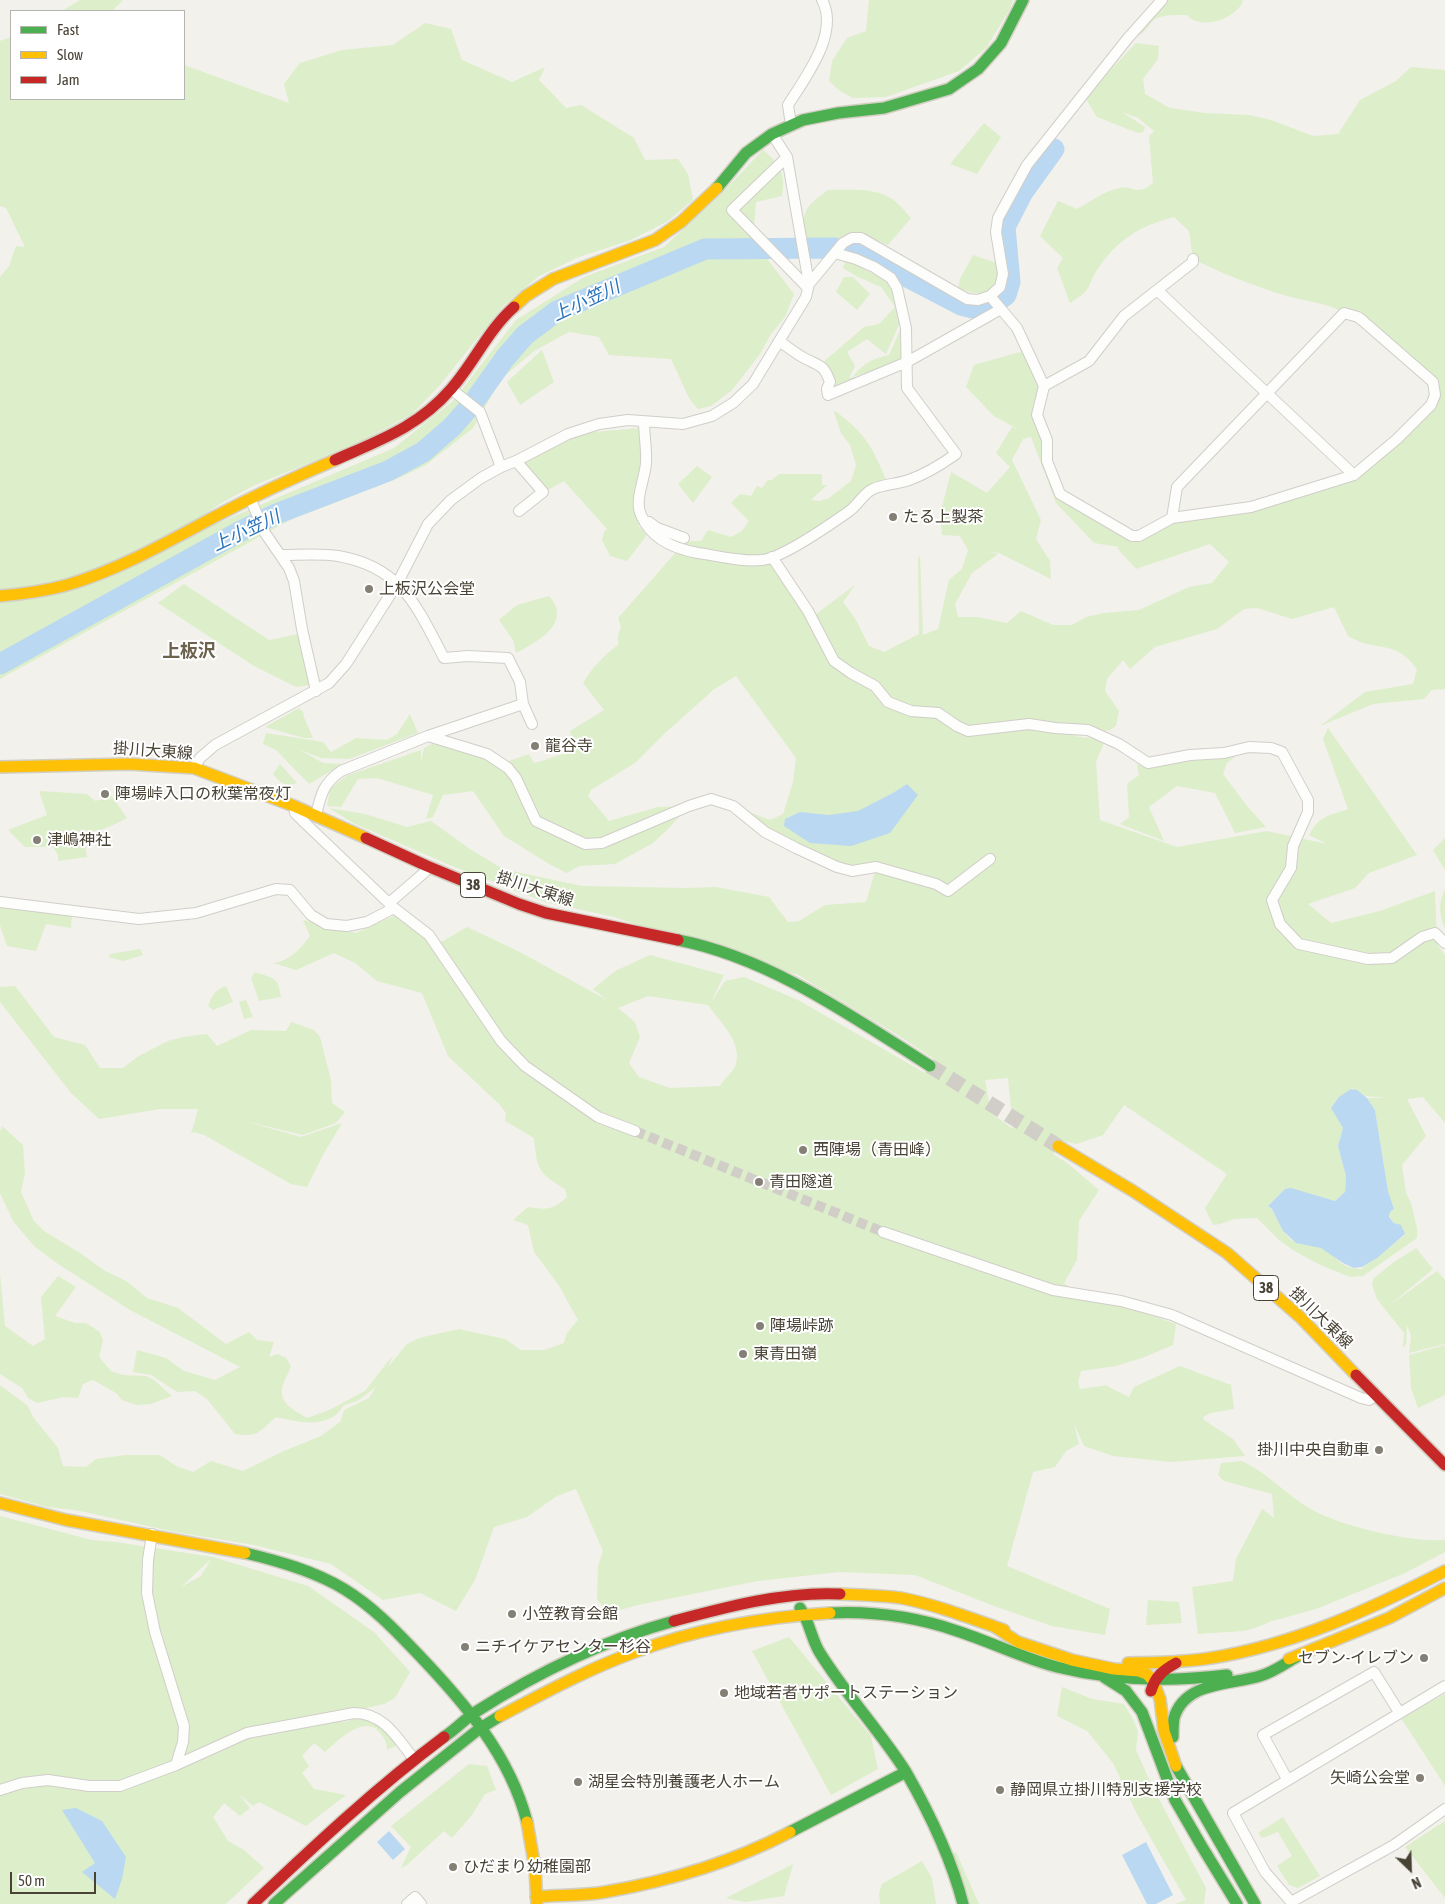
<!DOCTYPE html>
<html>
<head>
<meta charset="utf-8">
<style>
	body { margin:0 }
	#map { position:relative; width:1445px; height:1904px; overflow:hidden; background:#f2f1eb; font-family:"Asap Condensed",sans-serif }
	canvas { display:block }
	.legend { position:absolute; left:10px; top:10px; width:175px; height:90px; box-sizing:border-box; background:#fff; border:1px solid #b6b4af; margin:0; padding:6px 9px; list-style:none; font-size:15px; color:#494336 }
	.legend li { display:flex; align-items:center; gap:10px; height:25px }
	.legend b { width:25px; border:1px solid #b6b4af }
	.north { position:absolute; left:1385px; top:1844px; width:50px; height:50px; -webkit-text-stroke:4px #fff; paint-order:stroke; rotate:156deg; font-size:14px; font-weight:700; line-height:20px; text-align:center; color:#494336 }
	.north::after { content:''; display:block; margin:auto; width:18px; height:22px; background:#494336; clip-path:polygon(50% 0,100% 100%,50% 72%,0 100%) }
	.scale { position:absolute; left:10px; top:1872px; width:86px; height:22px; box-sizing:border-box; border:2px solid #494336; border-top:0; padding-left:6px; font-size:15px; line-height:18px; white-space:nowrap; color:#494336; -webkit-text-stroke:4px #fff; paint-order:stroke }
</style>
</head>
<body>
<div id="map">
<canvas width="1445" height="1904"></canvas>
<ul class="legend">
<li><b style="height:6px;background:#4caf50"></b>Fast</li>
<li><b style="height:6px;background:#ffc107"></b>Slow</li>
<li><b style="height:6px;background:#c62828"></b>Jam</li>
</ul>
<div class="north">N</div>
<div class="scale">50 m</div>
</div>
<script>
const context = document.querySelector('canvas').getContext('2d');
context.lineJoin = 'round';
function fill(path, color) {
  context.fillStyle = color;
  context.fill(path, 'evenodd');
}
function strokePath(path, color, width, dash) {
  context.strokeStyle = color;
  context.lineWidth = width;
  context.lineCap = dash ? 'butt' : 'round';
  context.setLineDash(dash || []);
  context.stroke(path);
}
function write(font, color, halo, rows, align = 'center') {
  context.font = font + ' "Asap Condensed","Noto Sans JP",sans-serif';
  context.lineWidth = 4;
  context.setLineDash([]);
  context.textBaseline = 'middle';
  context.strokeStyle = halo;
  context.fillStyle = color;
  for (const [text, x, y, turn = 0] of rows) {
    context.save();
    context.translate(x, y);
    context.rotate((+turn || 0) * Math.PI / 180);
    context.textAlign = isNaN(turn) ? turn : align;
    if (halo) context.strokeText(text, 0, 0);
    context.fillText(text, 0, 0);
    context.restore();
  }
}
const green = new Path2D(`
	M80,0H123L112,11H62Z
	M869,0H1013L1010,9L986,48L959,71L886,97L853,98L840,91L829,81L832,61L847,38L866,31Z
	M1162,0H1242L1243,1C1236,19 1201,31 1187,15C1178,15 1163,14 1155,19C1148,25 1147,31 1138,36L1144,22Z
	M425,23L451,29L462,60L512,82L545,67L539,80L566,108L581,105L634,138L645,160L678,159L688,174L693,200L668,221L631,240L579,257L539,276L503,306L440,385L412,414L359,443L255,485L223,502L143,555L394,448L453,401L516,320L584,277L664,247L721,194L763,150C780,164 786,173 782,196L756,202L753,240L725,253L765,256L794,294L785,317L771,334L760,354L732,390L711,406L698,409L689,398L671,359L609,355L599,337L569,332L534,351L501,379L473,428L426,465L401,477L290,520L0,679V277L9,266L16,246L25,247L6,208L0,206V41L11,37V99H184V65L289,103L284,84L300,63L342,50L393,45Z
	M1136,43L1159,46L1158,59L1143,79L1145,94L1170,108L1205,113L1249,115L1271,120L1313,136L1338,134L1360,100L1396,81L1411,67L1445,70V689L1432,690L1424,699L1373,704L1320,726L1365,692L1413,684L1417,669C1400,647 1391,649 1367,644C1361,643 1354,639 1348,636L1334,607L1292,619L1257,608L1244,609L1217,629L1155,647L1130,669L1123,660L1107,679L1105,691L1119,711L1116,726L1110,730L1073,736L1105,740L1096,762L1100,820L1177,847L1267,831L1327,844L1309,835C1320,815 1329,816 1348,809L1323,739L1328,728L1417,855L1369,873L1355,888L1308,904L1331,923L1380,911L1435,891L1437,944L1445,955V1123L1423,1097L1407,1099L1426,1136L1402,1165L1406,1193L1411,1203L1417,1228V1238L1363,1276L1350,1277L1318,1264L1293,1250L1279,1240L1257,1218L1234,1219L1220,1224L1213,1225L1205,1208L1227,1174L1124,1105L1103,1135L1077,1144L1062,1141L1053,1154L1067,1163L1099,1190L1079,1221L1077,1260L1064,1283L1068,1286L1062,1295L1120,1304L1176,1324L1173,1345L1142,1358L1116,1366L1081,1371L1078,1382L1080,1389L1109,1385L1107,1386L1129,1397L1134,1387L1180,1366L1231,1385L1234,1409L1211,1413L1203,1417L1204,1420L1233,1439L1245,1456L1171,1462L1113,1456L1084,1446L1074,1424L1079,1444L1066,1451L1055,1467L1033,1472L1007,1566L1110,1609L1105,1635L1052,1626L994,1606L915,1575L839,1572L758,1581L638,1605L609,1613L597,1600L598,1566L603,1551L576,1489L557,1496L527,1517L494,1527L475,1580L456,1611L420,1593L383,1600L331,1564L254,1545L175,1532L75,1510L47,1507L0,1494V1385L28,1406L33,1417L58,1448L63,1466L86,1467L96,1459L126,1455H160L176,1466L193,1472L211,1461L243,1471L284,1451L321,1436L340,1422L344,1410L369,1398L376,1387L359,1400L343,1406C330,1430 297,1422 276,1417C260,1431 258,1438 235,1434L207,1399L195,1391L177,1392L151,1375L133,1372L137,1350L166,1358L184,1371L215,1380L240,1367L130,1310L58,1264L34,1246L13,1221L0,1193V1132L2,1126L23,1145L25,1174L21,1192L34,1221L44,1231L80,1253L105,1271L126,1281L147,1298L178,1308L226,1344L249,1332L257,1340L274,1342L269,1357L278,1354L286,1358L291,1366C289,1373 285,1378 283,1385C277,1403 294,1410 307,1418L329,1410L365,1391L393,1355L388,1367L407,1344L419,1338L459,1329L505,1339L521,1350H544L564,1343L567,1333L578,1320L558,1284L534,1252L528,1225L513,1220L528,1207C547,1210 553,1210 567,1197L565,1189C538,1173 537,1169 534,1138L505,1121L506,1113L500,1105L448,1056L422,993L377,981L355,963L334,953L296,970L273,963C290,961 300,949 310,936L303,920L356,933L398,914L441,942L467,927L518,951L607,1000L593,989L615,971L650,955L724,975L711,1002L725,981L744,977L798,1000L925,1073L934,1059L901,1037L798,975L710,949L614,917L545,902L452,866L353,823L329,808L365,814L407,827L431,821L470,849L503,869L582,886L687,888L716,887L769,897L788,922L799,921L825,905L866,902L876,868L860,870L796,848L733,806L770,820L783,814L793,782L796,758L736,676L713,690L700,702L665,733L635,763L591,790L588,796L609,821L658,807L689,806L667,830L653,843L615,864L579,866L567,873L549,864L504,836L473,791L443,795L433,817L426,819L433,795L377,778L358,779L341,807L327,806L330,789L346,776L421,750V762L424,748L440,740L477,757L509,761L529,754L534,763C548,760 560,753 575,752L570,731L604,710L583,683C593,667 603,656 618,645V635L621,627L618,618L677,551L662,532L684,541H701L708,530L731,537L742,531L749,521L731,503L740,494L751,496L757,486L762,488L768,480H772L779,474H822V485H827L811,500L819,501L829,498L851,481L856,465L850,445L841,433L834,412L835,411C865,433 871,445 886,479C868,486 857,490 852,510L772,557L819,631L816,614L855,585L843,602L856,620L869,646L884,652L919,634L918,559L920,555L923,635L938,629L949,580L962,569L968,550L960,536L942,535L940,514L951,472L987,493L1010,467L996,453L1012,427L1021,431L994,416L966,387L974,365L1027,350L1044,386L1036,415L1060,494L1132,536L1172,518L1251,507L1354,475L1425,411L1439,385L1362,317C1350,315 1340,310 1329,306C1315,302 1301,300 1287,296C1254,286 1223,274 1193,259L1189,231L1174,217C1139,226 1117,240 1097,270C1093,276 1091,282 1088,288C1085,294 1076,299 1070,303L1057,268L1063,258L1040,236L1058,201L1077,209C1090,202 1104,191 1120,188C1135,185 1136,197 1153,183L1149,136L1154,131L1138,118L1122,112L1145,127L1143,132L1138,133L1097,117L1086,99L1097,84ZM1031,437L1056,503L1094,543L1119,547L1117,548L1136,569L1210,544L1229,562L1212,583L1189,587L1139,610L1104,613L1086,617L1072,625H1053L1021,611L1007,623L977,617H958L955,604L972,573L998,554L988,552L999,553L1051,579L1050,561L1036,539L1041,520L1012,460L1023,439ZM648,996L708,1005C720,1022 742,1041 736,1064C733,1073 724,1078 720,1086L670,1088L639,1077L629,1063L640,1037L635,1022L618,1008ZM1008,1078L1013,1129L991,1113L985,1080ZM1352,1088L1365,1096L1387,1098H1367L1375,1110L1388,1191L1394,1209L1390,1212V1218L1405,1235L1361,1269C1338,1268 1340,1257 1322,1248C1311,1243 1299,1247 1289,1238C1279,1229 1278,1214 1268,1206L1285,1189L1298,1191L1335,1201L1345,1192L1346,1176L1338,1146L1343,1128L1331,1107Z
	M984,123L1001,137L977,174L950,164Z
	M828,190C847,190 870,188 887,196C897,201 904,210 911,218L888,245L854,232L831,243L807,240L801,235C805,206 806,207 828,190Z
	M973,255L993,262L996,261L1000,275C988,297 980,296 958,288L960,279Z
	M845,262L858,263C866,274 872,271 882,277C895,285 897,306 901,320L886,354L867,339L847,352L855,366L849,378L877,373L832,394L820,365L864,327L879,324L895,307L881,287L856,276L843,268Z
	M844,277H853L870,294L857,310L836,292Z
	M902,326L905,360L853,377C863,363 872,359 889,355Z
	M542,350L554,382L520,405L507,382Z
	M641,428L642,524L638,525L647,535L627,561L610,556L602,540L604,532L607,529L564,481L544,492L520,462L581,433Z
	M697,466L712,477L693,503L678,484Z
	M184,584L269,640L299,634L317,684L296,687L254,666L158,603Z
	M549,596C573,623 537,642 516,653L513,640L499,620L517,605Z
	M299,708L304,713L303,715L313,738H304L265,727Z
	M410,714L418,733L349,759L321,758L300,750L323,763L343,764L309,784L276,750L263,744L266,733L323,742L331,752L356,738L387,740L397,734Z
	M1241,752L1227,763L1223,774L1247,806L1266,827L1235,833L1215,793L1177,786L1149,807L1164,841L1120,824L1129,817L1127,784L1139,775L1137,764L1149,768L1188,760Z
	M280,764L297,783C285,787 280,783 273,774Z
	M39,791L87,794L95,801L104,799L110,794L127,818C114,824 96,836 83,829L87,857L58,861V855L53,847H25L8,830L47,815Z
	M1445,838V870L1433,850Z
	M1445,890V928C1439,916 1438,902 1445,890Z
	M0,906L72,915L71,928L46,924L36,951L7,946L0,925Z
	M140,949L143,955L123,961L109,957L110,954Z
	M255,972C274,979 278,976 281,997L259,1001L251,978Z
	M15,986L54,1037L85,1045L100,1068H123L137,1057L168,1041L183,1037L207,1034L217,1046L251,1030L286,1031L291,1022L314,1030L320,1037L331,1080L332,1103L345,1112L336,1123L303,1135L244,1121L301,1137L342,1123L324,1153L307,1187L291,1184L204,1135L194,1132L191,1134L198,1109H160L99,1119L71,1093L0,1002V987Z
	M226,986L233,1002L213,1010L208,1006C212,995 215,990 226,986Z
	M246,1000L253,1017L244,1019L239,1002Z
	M1416,1248L1433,1269L1390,1305L1437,1271L1445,1280V1344L1409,1353L1411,1336L1407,1325L1406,1345L1403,1347L1404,1333L1377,1299L1372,1285L1374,1278L1394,1262Z
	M0,1274L5,1326L33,1346L45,1339L41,1297L58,1276L76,1287L55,1316L75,1323H86L100,1332L103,1341L99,1357L111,1371L123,1375L146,1376L154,1380L172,1396L151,1404L136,1405L122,1400L116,1393L93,1380L83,1384L78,1398L64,1397L37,1403L28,1398L22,1388L0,1374Z
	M1445,1345V1395L1418,1408L1411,1388L1409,1355Z
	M1242,1461C1268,1473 1286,1495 1311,1509C1339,1526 1413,1543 1445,1540V1552L1405,1573L1316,1609L1269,1622L1258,1627L1243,1631L1198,1634L1192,1587L1233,1581L1236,1559L1262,1509L1274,1518L1272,1494L1224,1481L1218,1475L1221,1463Z
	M0,1516L92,1540L116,1542L213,1557L308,1586L374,1632L410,1672L395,1698L384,1704L305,1722H345L360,1717L374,1718L397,1745L387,1750C387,1742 385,1739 380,1733C364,1713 337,1742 325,1752L314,1743L302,1756L309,1766L302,1773L314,1789L346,1795L306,1826L259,1802L253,1806L239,1794L250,1808L240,1816L224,1803L213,1817L228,1841L244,1850L264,1868L226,1904H0ZM211,1559L201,1576L181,1587ZM178,1749L180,1752L189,1758L172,1765Z
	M1148,1600L1179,1602L1182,1623L1146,1625Z
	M789,1637L871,1736L878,1769L831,1795L752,1651Z
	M1062,1687L1092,1699L1124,1704L1133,1719L1138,1731L1136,1750L1152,1786L1206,1888L1204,1904H1175L1186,1900L1137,1814L1113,1763L1087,1731L1057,1716Z
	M1445,1694V1786L1401,1718Z
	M469,1764L487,1766L496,1790L485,1794L472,1815L452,1838L444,1831L407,1865L401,1868L411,1847L391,1826Z
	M1283,1817L1320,1876L1298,1888L1289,1885L1277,1866L1292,1856L1278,1832L1262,1838L1258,1833Z
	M1445,1821V1898L1405,1847Z
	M956,1852L979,1904H961L950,1854Z
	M922,1861L932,1878L936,1904H880L879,1893L882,1884Z
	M793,1864L784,1896L745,1902L726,1898Z`);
const water = new Path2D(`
	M907,784L918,795L890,833L851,846L810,843L784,826L785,819L800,812L829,815L858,811L893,793Z
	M1351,1089L1357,1090L1367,1098L1375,1110L1388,1191L1394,1209L1390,1212L1389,1217L1394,1223L1401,1225L1405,1234L1377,1258L1362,1267L1354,1268L1343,1263L1321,1248L1296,1243L1283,1231L1272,1209L1268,1206L1285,1189L1291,1188L1335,1201L1345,1192L1346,1176L1338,1146L1343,1128L1331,1108L1339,1097Z
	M76,1808L102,1821L126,1857L122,1879L115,1899L82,1872L95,1863L62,1810Z
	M389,1831L405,1849L393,1860L377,1842Z
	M1146,1842L1173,1895L1156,1904H1147L1122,1855Z`);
const river = new Path2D(`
	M0,664L239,532L276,514L388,471L423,452L452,427L473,403L505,358L525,335L557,311L705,249L834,248L867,256L961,305L977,309L992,305L1006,295L1010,282L1005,227L1023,192L1054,149`);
const streetTunnel = new Path2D(`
	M635,1131L883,1232`);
const primaryTunnel = new Path2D(`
	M930,1066L1058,1146`);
const street = new Path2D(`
	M791,125L788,105C805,78 840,33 822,0
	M787,157L732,210L808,288
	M809,284L843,243L852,238H861L967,299L978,300L990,296L1000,287L1003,274L996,232L998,218L1027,165L1128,38L1162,0
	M1157,290L1354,475
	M990,296L1017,328L1044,386L1089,361L1124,316L1193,262V259
	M779,341C788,347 796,354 806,359C820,366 824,365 830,382L827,389L828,395L907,362L1001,309
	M1044,386L1037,415L1047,440V461L1060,494L1132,536H1139L1172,518L1251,507L1354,475L1397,439L1431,405L1435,395L1433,382L1363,321L1358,317L1344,313L1177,487L1172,518
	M451,389L480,412L501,467
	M644,422C644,435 647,450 646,463C645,479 634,500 641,515C651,539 675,549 698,553C719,556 741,562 762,560C782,558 831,524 848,512C858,506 862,494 873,489C884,484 898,484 909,480C926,474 942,464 956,454L907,388L906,328L897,288L891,278L874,267L856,259L835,253
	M516,461L543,492L519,511
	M250,498L265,533L289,568L294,581L302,629L316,691
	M649,522L657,528L684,538
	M280,555C299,555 320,553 338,556C402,567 417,607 444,658L468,656L508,658L520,682L523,704L532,724
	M772,557L808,611L834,661L851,673L875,686L888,702L911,711L938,713L957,726L968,731L1029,724L1055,728L1088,730L1119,744L1148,763L1190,755L1224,753L1249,747L1271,748L1282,752L1308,800V812L1293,846L1291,868L1272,900L1280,924L1299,944L1368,959L1392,958L1422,937L1435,933L1445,943
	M428,736L487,754L508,768L516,778L536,821L585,844L602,843L689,806L711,799L733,806L765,832L796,848L837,867L852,871L876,867L936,884L948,891L990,859
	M194,768L200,758L215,745L329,683L346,664L397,584L428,524L451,500L481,478L501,467L516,461L568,434L599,424L628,420L683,424L712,416L733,403L753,384L806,297L809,284L787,157L772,134
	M294,806L295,813L305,823L394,908L429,935L501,1041L525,1066L598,1117L635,1131
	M316,815C321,794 323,784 341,771L428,736L523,704
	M0,902L139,919L196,913L276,889L290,890L311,915L326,924L347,926L367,922L394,908
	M389,903L425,872L427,866
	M883,1232L1053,1290L1121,1301L1172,1315L1361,1398L1369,1400L1376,1395
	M176,1765L247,1733L354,1713C384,1713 397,1738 414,1759
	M1287,1779L1263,1735L1374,1672L1399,1712
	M0,1790L22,1783L48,1780L89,1786H120L176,1765L183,1742L184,1726L155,1632L147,1593L148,1560L152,1534
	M1291,1902L1394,1845L1445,1809
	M407,1904L415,1897L421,1904
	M1293,1904L1265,1872L1233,1813L1445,1686`);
const fast = new Path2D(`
	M717,188L746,153L772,134L803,120L838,113L884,108L949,89L978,69L1001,43L1023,0
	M678,940C770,958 853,1017 930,1066
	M245,1553C279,1561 314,1571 344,1589C372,1606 394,1629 416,1652C463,1701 510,1755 527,1822
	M830,1613C873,1611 916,1617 957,1631C991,1642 1023,1658 1057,1667C1113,1681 1170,1682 1227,1675
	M1104,1677L1126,1691L1142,1712L1175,1800L1201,1845L1237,1904
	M444,1737C455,1730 464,1720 474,1713C535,1674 604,1640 674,1621
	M1173,1737C1173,1731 1173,1724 1174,1718C1185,1681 1231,1685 1260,1676C1274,1672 1286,1663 1298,1656
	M1176,1766L1255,1904
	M906,1772C930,1814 951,1857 963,1904
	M790,1832L906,1772C880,1731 846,1695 820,1653C811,1639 810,1622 800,1608
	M274,1904L400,1792L479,1729L500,1716`);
const slow = new Path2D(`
	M514,307L526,296L553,279L655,240L681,222L717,188
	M0,596C23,594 45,591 67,585C121,569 169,541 218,515C256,495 295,477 335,460
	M0,767L129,764L194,768L294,806L366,838
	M1058,1146L1133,1191L1227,1253L1300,1317L1356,1375
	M0,1503L66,1520L245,1553
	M840,1594C860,1595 881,1595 901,1598C937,1605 970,1618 1004,1630
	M995,1627L1018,1642L1072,1660L1114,1669L1139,1671L1147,1674L1153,1681L1160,1699L1164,1731L1176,1766
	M1289,1659L1389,1618L1445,1588
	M1128,1663C1156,1663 1184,1662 1211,1658C1294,1645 1371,1609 1445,1571
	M500,1716C544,1693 588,1669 635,1652C696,1629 765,1617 830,1613
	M527,1822L535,1868L537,1904
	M536,1897C559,1895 582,1896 605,1892C669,1881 733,1862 790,1832`);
const jam = new Path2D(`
	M335,460C380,440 418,427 451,389C474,363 488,330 514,307
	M366,838L427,866L519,904L546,913L678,940
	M1356,1375L1445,1465
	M674,1621C726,1607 786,1591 840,1594
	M1151,1691C1155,1677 1163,1670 1176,1663
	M253,1904C314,1846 376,1788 444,1737`);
const markers = [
	[893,517,5,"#848075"],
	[369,589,5,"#848075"],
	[535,746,5,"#848075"],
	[105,794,5,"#848075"],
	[37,840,5,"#848075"],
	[803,1150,5,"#848075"],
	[759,1182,5,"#848075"],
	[760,1326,5,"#848075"],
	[743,1354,5,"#848075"],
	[1379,1450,5,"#848075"],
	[512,1614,5,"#848075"],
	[465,1647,5,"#848075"],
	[1424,1658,5,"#848075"],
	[724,1693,5,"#848075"],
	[1420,1778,5,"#848075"],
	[578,1782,5,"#848075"],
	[1000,1790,5,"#848075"],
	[453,1867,5,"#848075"]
];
const shields = [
	[473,885,25],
	[1266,1288,25]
];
const shieldNames = [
	["38",473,885],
	["38",1266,1288]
];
const poiNames = [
	["たる上製茶",903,517],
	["上板沢公会堂",379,589],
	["龍谷寺",545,746],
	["陣場峠入口の秋葉常夜灯",115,794],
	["津嶋神社",47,840],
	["西陣場（青田峰）",813,1150],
	["青田隧道",769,1182],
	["陣場峠跡",770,1326],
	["東青田嶺",753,1354],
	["掛川中央自動車",1369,1450,"right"],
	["小笠教育会館",522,1614],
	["ニチイケアセンター杉谷",475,1647],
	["セブン-イレブン",1414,1658,"right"],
	["地域若者サポートステーション",734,1693],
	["矢崎公会堂",1410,1778,"right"],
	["湖星会特別養護老人ホーム",588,1782],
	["静岡県立掛川特別支援学校",1010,1790],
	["ひだまり幼稚園部",463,1867]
];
const streetNames = [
	["掛川大東線",153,751,4],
	["掛川大東線",535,889,18],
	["掛川大東線",1321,1318,44]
];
const waterNames = [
	["上小笠川",586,301,-25],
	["上小笠川",246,531,-25]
];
const neighbourhoodNames = [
	["上板沢",189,651]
];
fill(green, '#ddeeca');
fill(water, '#bad8f1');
strokePath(river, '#bad8f1', 21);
strokePath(streetTunnel, '#d0cec7', 10, [10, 5]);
strokePath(primaryTunnel, '#d0cec7', 15, [15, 8]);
strokePath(street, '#d0cec8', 12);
strokePath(fast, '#d2cec2', 14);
strokePath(slow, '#d2cec2', 14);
strokePath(jam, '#d2cec2', 14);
strokePath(street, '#fdfdfc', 10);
strokePath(fast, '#4caf50', 11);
strokePath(slow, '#ffc107', 11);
strokePath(jam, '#c62828', 11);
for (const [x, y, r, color] of markers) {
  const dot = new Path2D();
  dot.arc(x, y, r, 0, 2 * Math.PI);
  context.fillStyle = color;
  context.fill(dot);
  strokePath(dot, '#fff', 2);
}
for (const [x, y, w] of shields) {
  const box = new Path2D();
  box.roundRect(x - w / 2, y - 12.5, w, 25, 4);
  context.fillStyle = '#fff';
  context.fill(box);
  strokePath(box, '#494336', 1);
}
write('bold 15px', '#494336', null, shieldNames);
write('16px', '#494336', '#fff', poiNames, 'left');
write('16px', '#494336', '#fff', streetNames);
write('italic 18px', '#2973bb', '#fff', waterNames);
write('bold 18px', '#6c624d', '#fff', neighbourhoodNames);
</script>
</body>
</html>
